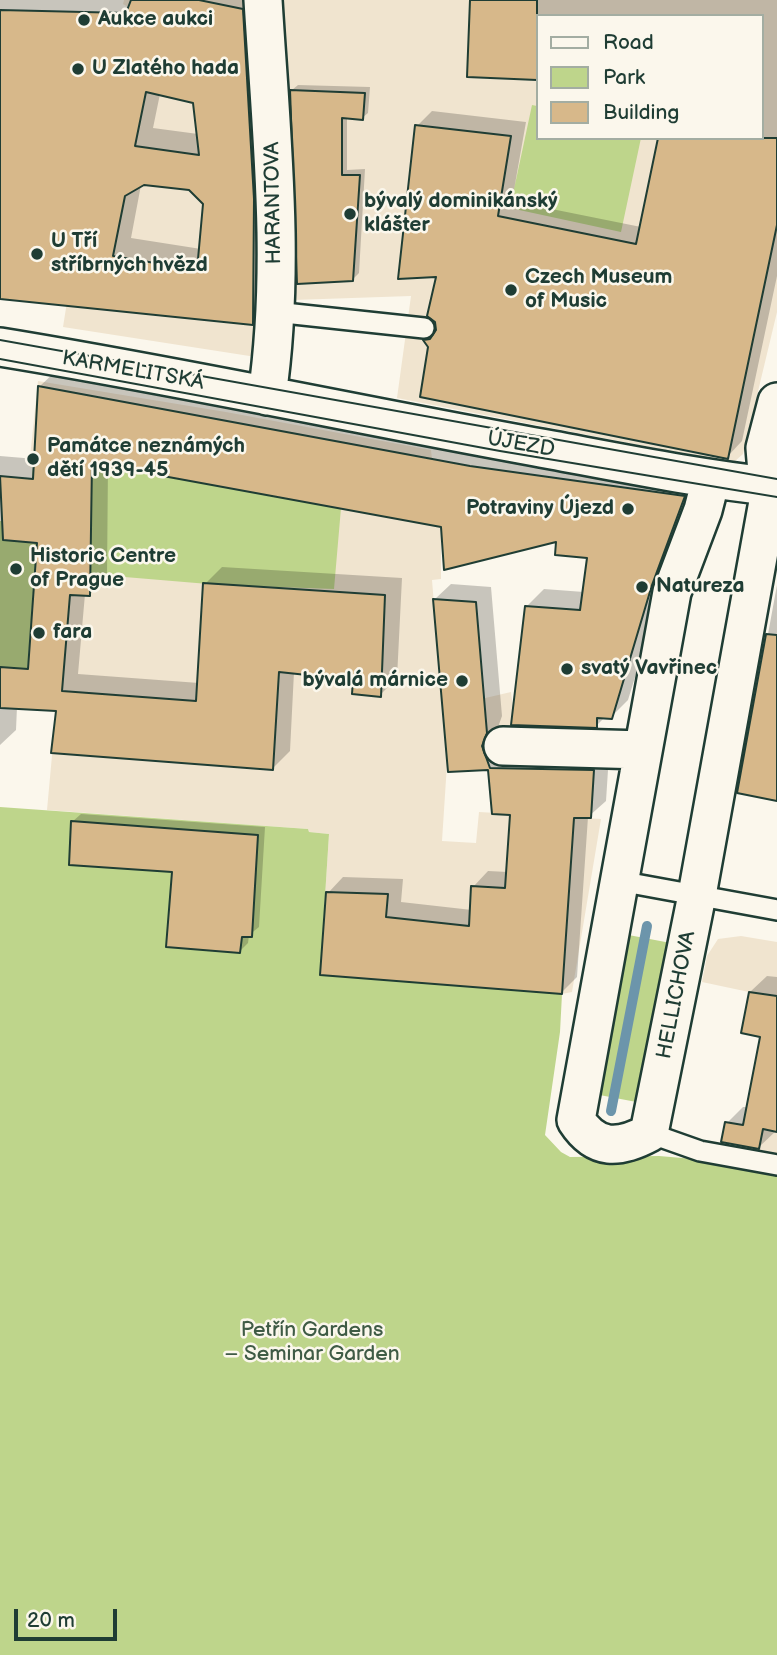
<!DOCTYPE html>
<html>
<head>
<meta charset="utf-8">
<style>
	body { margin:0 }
	#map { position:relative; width:777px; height:1655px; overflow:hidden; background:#fbf7ec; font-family:"Balsamiq Sans",sans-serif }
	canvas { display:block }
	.legend { position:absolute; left:536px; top:14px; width:228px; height:126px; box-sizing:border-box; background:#fbf7ec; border:2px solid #a3ada2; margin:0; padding:9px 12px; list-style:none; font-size:21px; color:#1f3d34 }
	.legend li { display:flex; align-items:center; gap:14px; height:35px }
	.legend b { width:35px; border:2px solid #a3ada2 }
	.scale { position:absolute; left:14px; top:1609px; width:103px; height:32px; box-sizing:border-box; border:4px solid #1f3d34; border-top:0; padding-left:9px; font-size:21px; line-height:24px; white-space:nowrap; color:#1f3d34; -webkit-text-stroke:5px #fbf7ec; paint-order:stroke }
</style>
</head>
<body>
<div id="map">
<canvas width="777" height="1655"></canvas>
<ul class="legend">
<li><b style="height:9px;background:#fbf7ec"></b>Road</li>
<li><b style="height:19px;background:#bed58b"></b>Park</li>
<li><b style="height:19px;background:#d7b88a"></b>Building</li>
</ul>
<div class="scale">20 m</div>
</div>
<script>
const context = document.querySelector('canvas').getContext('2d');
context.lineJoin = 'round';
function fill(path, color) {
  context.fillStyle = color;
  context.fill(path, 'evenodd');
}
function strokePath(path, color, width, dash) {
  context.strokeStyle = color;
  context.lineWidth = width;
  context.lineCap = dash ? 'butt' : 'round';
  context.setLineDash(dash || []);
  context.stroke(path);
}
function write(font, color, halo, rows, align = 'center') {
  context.font = font + ' "Balsamiq Sans",sans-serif';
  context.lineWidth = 5;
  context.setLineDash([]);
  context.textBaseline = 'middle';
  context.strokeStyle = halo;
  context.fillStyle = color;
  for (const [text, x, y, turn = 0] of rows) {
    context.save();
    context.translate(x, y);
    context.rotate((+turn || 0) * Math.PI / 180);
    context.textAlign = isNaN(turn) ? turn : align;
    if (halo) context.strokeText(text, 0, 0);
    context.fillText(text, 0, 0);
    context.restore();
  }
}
const built = new Path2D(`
	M124,0H777V312L743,454L734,462L711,459L397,398L411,296L264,301L256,357L63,327L82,207L100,150L128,7L123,4ZM537,16H761V138H537Z
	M38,381L226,412L431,450L441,534V579L432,580L447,764L442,841L476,843L479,812L601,819L572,992L562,994L320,975L329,834L309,832L308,829L47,810L56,712L43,710L53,572L91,570L92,473L29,467Z
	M511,692L516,728L488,743L485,698Z
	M741,936L777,942V1156L759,1153L762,1129L743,1125L760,1038L741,1033L749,992L702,982L707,956L718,939Z`);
const green = new Path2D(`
	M532,105L537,106V138H641L621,232L510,208Z
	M34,452L341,508L334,589L220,585L89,574L91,483L32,479Z
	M0,521L38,523L26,689L0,667Z
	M0,807L308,829L309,832L329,834L320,975L562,994L560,1032L545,1135L561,1152L570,1157L659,1156L717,1161L777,1156V1655H0ZM71,822L257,835L255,878L69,865ZM252,927V937H242L240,953L166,947Z
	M618,933L676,944L647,1104L589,1093Z`);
const shadow = new Path2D(`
	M0,0H261L270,305L252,323L0,298ZM160,94L194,102L198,134L153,128ZM141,185L190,189L205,204L201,249L131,238Z
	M472,0H777V276L742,441L727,457L430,347L425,340L437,328L438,275L417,126L432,111L526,122L512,201L641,227L761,138V16H537V78L469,75Z
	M298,85L370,87L368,113L362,118L347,117V170L365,169L359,273L353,279L292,90Z
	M57,370L701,479L669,566L628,700L611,717H605L596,726L527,606L544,589L584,592L589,556L557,540L442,525L108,464L107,577L90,594H85L78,674L199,683L205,584L222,567L402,578L397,678L380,695L355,679L294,672L290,751L273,768L58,710L17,707L16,730L0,745V456L36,459L39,387Z
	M451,584L491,587L502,716L497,730L609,755L606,801L588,817L577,977L561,993L328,893L343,877L403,879L401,902L472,910L473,887L488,871L508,872L512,814L490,769L450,770L435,599Z
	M777,585V799L739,792Z
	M81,814L265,827L259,927L249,935L248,943L240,951L174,871L72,822Z
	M767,976L777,977V1130L759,1147L727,1123L743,1107H748L762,1036L750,992Z`);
const stream = new Path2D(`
	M611,1111L647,926`);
const building = new Path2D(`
	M131,0H199L243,9L254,199L253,325L0,299V10L126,13ZM146,92L193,103L199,155L135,146ZM144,185L189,190L203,204L197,270L113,256L125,196Z
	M470,0H537V80L467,77Z
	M290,90L365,93L363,120L342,118V175H360L353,281L297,284Z
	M415,125L511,136L498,216L636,244L658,138H777V225L728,459L420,397L428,347L423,340L430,339L436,330L435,322L427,316L436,277L398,279Z
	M38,386L470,466L685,496L652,585L612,719L597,718V728L511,725L525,606L580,610L587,558L555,555L556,542L444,570L441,527L92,463L90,596L70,595L62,691L196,701L203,583L385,595L381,697L352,694L353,680L279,672L273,770L51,753L56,711L0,708V667L28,669L37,543L3,540L0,476L33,479Z
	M433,599L476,602L487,733L482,746L490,768L594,770L591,818H574L562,994L320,975L326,892L388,894L386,917L469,926L471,886L505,888L510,815L492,814L488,770L448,772Z
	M766,634L777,635V801L737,793Z
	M71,821L258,835L252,937H242L240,953L166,947L172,872L69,865Z
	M749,992L777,996V1132L763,1129L759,1149L721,1142L725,1122L743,1125L760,1037L741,1033Z`);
const service = new Path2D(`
	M275,312L424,328
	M619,881L777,910
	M649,1133L700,1151L777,1165`);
const minor = new Path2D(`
	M263,0C271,132 286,265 267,396
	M0,347C185,377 368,417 552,450C627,464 701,479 777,487
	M711,479L703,510L672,592L576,1120C596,1151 619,1149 649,1133L697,895L769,496L765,448L777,402
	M503,746L643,750`);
const tram = new Path2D(`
	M0,340L777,479
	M0,359L500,451L777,497`);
const markers = [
	[84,20,7,"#1f3d34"],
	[78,69,7,"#1f3d34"],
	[350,214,7,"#1f3d34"],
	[37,254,7,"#1f3d34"],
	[511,290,7,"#1f3d34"],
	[33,459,7,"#1f3d34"],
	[628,509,7,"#1f3d34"],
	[16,569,7,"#1f3d34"],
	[642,587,7,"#1f3d34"],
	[39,633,7,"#1f3d34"],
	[567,669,7,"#1f3d34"],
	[462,681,7,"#1f3d34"]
];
const poiNames = [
	["Aukce aukci",98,20],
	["U Zlatého hada",92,69],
	["bývalý dominikánský",364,202],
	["klášter",364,226],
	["U Tří",51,242],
	["stříbrných hvězd",51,266],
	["Czech Museum",525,278],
	["of Music",525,302],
	["Památce neznámých",47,447],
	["dětí 1939-45",47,471],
	["Potraviny Újezd",614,509,"right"],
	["Historic Centre",30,557],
	["of Prague",30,581],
	["Natureza",656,587],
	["fara",53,633],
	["svatý Vavřinec",581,669],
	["bývalá márnice",448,681,"right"]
];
const streetNames = [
	["HARANTOVA",274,203,-91],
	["KARMELITSKÁ",133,371,10],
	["ÚJEZD",521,445,10],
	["HELLICHOVA",677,995,-79]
];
const parkNames = [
	["Petřín Gardens",312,1331],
	["– Seminar Garden",312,1355]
];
fill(built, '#f0e4cf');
fill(green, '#bed58b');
fill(shadow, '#0003');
strokePath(stream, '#6c95ab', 10);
fill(building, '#d7b88a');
strokePath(building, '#1f3d34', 2);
strokePath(service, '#1f3d34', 24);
strokePath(minor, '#1f3d34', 42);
strokePath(service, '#fbf7ec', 19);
strokePath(minor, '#fbf7ec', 37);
strokePath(tram, '#1f3d34', 2);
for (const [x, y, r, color] of markers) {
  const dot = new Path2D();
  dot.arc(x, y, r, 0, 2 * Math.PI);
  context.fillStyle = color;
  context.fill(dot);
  strokePath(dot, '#fbf7ec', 2.5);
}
write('bold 21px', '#1f3d34', '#fbf7ec', poiNames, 'left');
write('21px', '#1f3d34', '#fbf7ec', streetNames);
write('21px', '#3f5b45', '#fbf7ec', parkNames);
</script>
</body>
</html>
